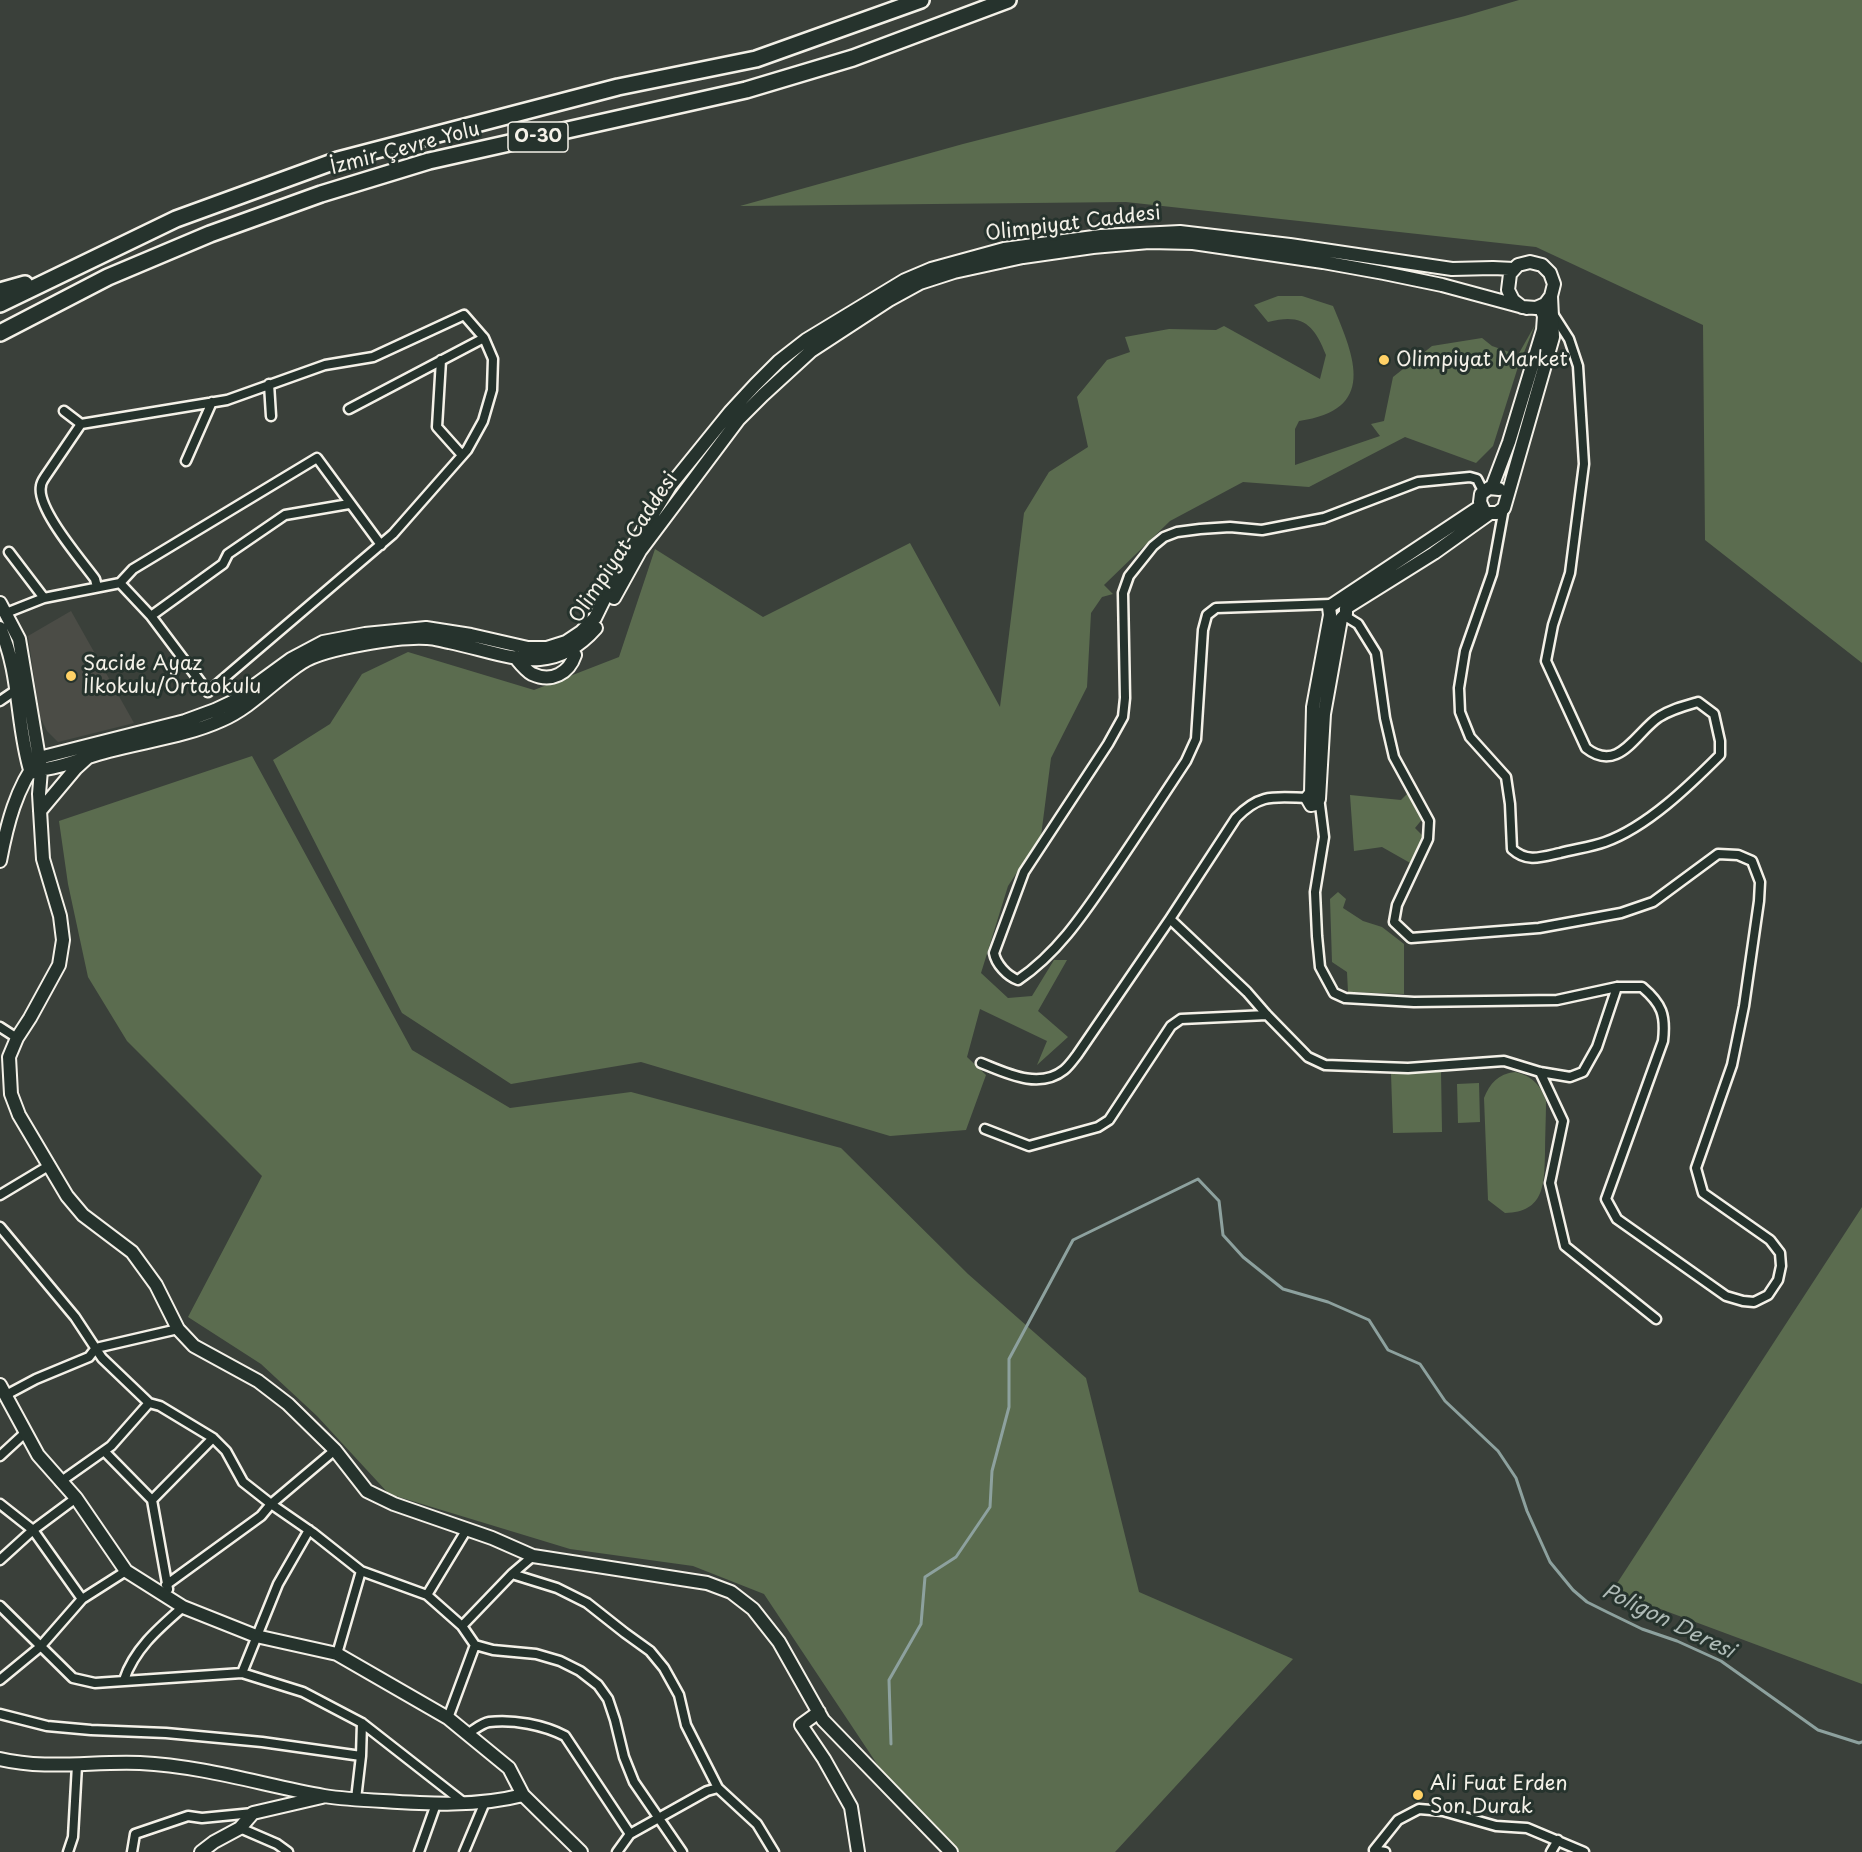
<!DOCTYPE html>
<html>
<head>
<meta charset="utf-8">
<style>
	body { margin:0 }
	canvas { display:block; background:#3a403a }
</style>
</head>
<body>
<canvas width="1862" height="1852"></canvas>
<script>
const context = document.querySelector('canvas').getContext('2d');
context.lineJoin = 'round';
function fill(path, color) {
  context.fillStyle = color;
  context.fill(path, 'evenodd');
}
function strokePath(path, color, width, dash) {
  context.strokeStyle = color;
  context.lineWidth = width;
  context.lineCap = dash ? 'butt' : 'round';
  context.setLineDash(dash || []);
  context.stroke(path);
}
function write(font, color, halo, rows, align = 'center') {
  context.font = font + ' "Playpen Sans",sans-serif';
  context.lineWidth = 6;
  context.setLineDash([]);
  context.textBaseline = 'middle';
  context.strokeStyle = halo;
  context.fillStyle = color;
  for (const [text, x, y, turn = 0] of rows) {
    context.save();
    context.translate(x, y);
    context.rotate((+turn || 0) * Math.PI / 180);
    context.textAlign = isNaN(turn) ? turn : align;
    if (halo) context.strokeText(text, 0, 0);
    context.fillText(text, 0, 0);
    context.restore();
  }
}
const built = new Path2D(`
	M71,611L134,723L58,742L47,731L40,717L28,636Z`);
const green = new Path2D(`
	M1519,0H1862V663L1705,540L1703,325L1536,247L1126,202L740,206L963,144L1465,16Z
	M1278,296H1302L1333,306C1355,358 1377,410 1299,421L1295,429V465L1380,436L1371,424L1384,421L1393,377L1432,346L1482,338L1492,346L1518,355L1535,325L1517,370L1493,446L1476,463L1405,437L1309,487L1243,482L1170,521L1104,585L1113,594L1102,597L1091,613L1087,687L1051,758L1041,836L1008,886L981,973L1008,998L1032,996L1054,960H1067L1038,1011L1068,1037L1037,1065L1047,1041L980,1009L967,1057L986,1075L966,1130L890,1136L641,1062L511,1084L402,1013L273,760L330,724L362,674L408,652L534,690L619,657L655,549L763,617L910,543L1000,707L1024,513L1049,472L1088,447L1077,397L1107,360L1130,352L1125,337L1169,329L1216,330L1224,326L1320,379L1326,355C1314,324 1302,313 1268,322L1254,305Z
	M252,756L412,1050L510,1108L631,1092L841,1148L968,1274L1086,1378L1139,1592L1293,1659L1115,1852H958L879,1767L764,1594L693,1566L570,1549L389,1494L317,1416L261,1364L188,1317L262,1176L127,1041L88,977L68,884L59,821Z
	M1409,792L1424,817L1415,828L1425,838L1412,864L1382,847L1354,851L1350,795L1401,800Z
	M1338,892L1346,899L1343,908L1363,921L1382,927L1404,944V994L1348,992L1347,972L1332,962L1330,899Z
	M1441,1071L1442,1132L1393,1133L1391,1073Z
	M1515,1072C1532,1076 1540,1084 1546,1101C1546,1118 1545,1135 1545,1153C1544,1184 1545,1212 1505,1213L1488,1200L1484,1098C1490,1083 1498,1074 1515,1072Z
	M1479,1083L1480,1122L1458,1123L1457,1084Z
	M1862,1207V1684L1612,1591Z`);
const stream = new Path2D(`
	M891,1744L889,1680L921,1624L925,1577L956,1557L990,1507L992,1471L1009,1407V1359L1073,1240L1198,1179L1219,1201L1223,1235L1243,1257L1283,1289L1328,1302L1369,1320L1388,1350L1420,1364L1445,1401L1498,1451L1516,1478L1527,1511L1550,1562L1573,1590L1587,1602L1607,1612L1642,1629L1677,1641L1721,1661L1818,1730L1859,1743L1862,1742`);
const street = new Path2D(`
	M441,360L437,427L462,455
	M269,384L271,416
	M349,409L484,338
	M64,411L81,424
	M186,461L212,402
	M1504,508L1492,574L1465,651L1459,688L1460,712L1470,737L1506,777L1510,804L1512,849C1527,863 1542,857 1560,853C1575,849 1591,847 1605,842C1647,827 1689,786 1720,755V741L1714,714L1698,702C1684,706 1672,709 1659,717C1636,732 1619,774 1586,748L1546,661L1553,625L1570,573L1584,464L1578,366L1569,339L1553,314
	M9,552L44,598L120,583L151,616L208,692L393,534L467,450L483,421L492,390L493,359L484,338L464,315L373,357L325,365L227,400L81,424L45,477C43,480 41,483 41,486C36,508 81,560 95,579L97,587
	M120,583L133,569L317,458L381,545
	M1331,604L1216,608L1207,615L1203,630L1196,739L1186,761C1163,796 1140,831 1117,865C1088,907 1061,951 1018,980C1007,976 996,964 994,953L1024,872L1108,744L1123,717L1125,698L1123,593L1129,576L1153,546L1164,537L1177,532L1200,529L1230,527L1262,530L1324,518L1418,482L1470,477L1477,479L1483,491
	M6,613L44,598
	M151,616L223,564L228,554L285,515L349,504
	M0,701L16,690
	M1319,797L1324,837L1315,892L1317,936L1320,967L1334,993L1345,998L1414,1002L1557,1000L1617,987H1642C1662,1004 1666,1015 1663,1041L1606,1199L1617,1219L1726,1296L1743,1301L1754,1302L1768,1295L1778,1280L1781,1266L1780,1253L1770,1240L1703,1193L1696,1168L1732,1065L1744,1006L1759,901L1760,882L1752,861L1738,855L1718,854L1653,902L1621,913L1539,928L1411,938L1394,922L1397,905L1428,839L1429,821L1394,757L1385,718L1376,653L1358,624L1345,616
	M1170,919L1247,992L1267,1015L1308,1057L1325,1065L1408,1068L1504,1061L1540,1072L1570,1077L1583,1072L1597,1047L1617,987
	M0,1027L17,1038
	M981,1063C1006,1073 1039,1090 1064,1070C1069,1066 1073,1060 1077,1055L1170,919L1236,818C1260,793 1274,797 1307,798
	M1540,1072L1563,1121L1550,1183L1565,1246L1656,1319
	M985,1129L1029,1146L1098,1127L1109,1120L1171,1026L1181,1019L1267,1015
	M0,1195L50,1165
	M0,1227L75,1317L102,1358L149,1403L160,1406L213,1438L226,1451L243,1482L271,1504L313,1533L361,1571L427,1595L462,1626L475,1645L493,1650L536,1654L560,1661L580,1671L598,1685L608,1699L615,1720L624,1757L634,1782L682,1852
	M6,1395L36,1379L89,1357L96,1348L178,1329
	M104,1451L152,1500L168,1589
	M0,1456L26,1432
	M60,1482L111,1446L149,1403
	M152,1500L213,1438
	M0,1504L33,1530L82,1599
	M0,1560L33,1530L76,1498
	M512,1574L557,1588L587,1603L625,1633L650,1651L664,1668L679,1695L686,1725L718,1788L757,1824L774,1852
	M166,1585L261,1516L271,1504L335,1450
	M427,1595L467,1529
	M0,1606L73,1678L95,1683L242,1673L303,1692L362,1723L463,1802
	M462,1626L512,1574L533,1556
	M337,1654L361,1571
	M242,1673L278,1584L309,1530
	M0,1680L40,1647L82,1599L126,1571
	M124,1680C134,1649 159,1628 183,1607
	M0,1714L47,1726L91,1730L166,1733L262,1742L361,1756
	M448,1718L475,1645
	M467,1734C474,1730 482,1723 489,1722C513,1719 544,1725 565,1736L630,1834
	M356,1799L361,1756L362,1723
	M240,1828L277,1844L288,1852
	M68,1852L73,1837L77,1765
	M132,1852L135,1834L188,1816L202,1818L253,1813
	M419,1852L436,1804
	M464,1852L485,1802
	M617,1852L630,1834L707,1791L718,1788
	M1385,1852L1374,1850L1398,1820L1419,1809L1443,1811L1496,1826L1527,1828L1584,1852
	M1551,1852L1558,1840`);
const secondary = new Path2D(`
	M1492,487L1509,442L1543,330L1544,316L1542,311
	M1481,506L1329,607L1330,615L1313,707L1311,793L1307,798L1311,805L1316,804L1319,799L1324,714L1341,619L1346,614V608L1434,553L1490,513H1497L1504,508L1553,337L1551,296L1554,284L1550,273L1542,265L1530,262L1518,265L1510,274L1508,290L1513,300L1522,307L1536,308L1545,304L1551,296
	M1484,511L1480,502L1481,494L1489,488L1499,489
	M614,598L640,551L739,419L763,395L811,351L889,300L920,283L954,272L1023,257L1093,247L1149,242L1193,243L1323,262L1384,273L1442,285L1527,308
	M0,603L19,639L41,770L39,794L43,859L60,916L63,940L59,965L30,1018L17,1038L9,1057L11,1094L19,1115L67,1196L83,1215L132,1252L156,1285L178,1329L194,1346L258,1381L288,1404L335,1450L367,1491L394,1504L492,1538L533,1556L707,1583L731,1592L753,1609L779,1642L823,1720L951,1852
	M0,628C21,674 16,726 31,773
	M515,657C520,663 525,670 532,674C552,683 569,673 575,655L568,648
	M34,770C59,769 85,757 109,751C146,741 187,736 222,720C252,707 276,679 303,662C324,648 402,636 427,638C435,638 442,641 449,642C507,654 550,680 596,628
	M40,811L76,768L87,758
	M0,861C7,824 16,788 39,758L185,721L215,710L232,702L291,659L323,642L365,634L426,628L471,635L528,648H547L566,642L581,632L595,618L618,571L670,486L730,412L755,385L779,361L806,340L905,280L931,269L1004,249L1101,236L1180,232L1290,245L1452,269L1493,268L1514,269
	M0,1385L38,1455L76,1498L126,1571L183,1607L256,1636L337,1654L448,1718L509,1768L523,1795L581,1852
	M819,1712L801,1725L824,1759L851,1807L858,1852
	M0,1759C46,1770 93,1761 140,1763C203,1766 263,1785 324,1796C343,1799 363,1800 383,1801C429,1804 477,1807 523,1795
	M201,1852L214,1842L240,1828L253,1813L322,1797`);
const highway = new Path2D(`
	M0,291L25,284
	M0,304L176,219L338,160L618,87L756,59L921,0
	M0,333L108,277L210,234L321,194L429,161L746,90L853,58L1008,0`);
const markers = [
	[1384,360,6,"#ffd166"],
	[71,676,6,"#ffd166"],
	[1418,1795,6,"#ffd166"]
];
const shields = [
	[538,137,60]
];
const shieldNames = [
	["O-30",538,137]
];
const streetNames = [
	["İzmir Çevre Yolu",405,149,-15],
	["Olimpiyat Caddesi",1073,224,-7],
	["Olimpiyat Caddesi",624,548,-56]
];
const poiNames = [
	["Olimpiyat Market",1396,360],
	["Sacide Ayaz",83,664],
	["İlkokulu/Ortaokulu",83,687],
	["Ali Fuat Erden",1430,1784],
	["Son Durak",1430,1807]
];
const waterNames = [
	["Poligon Deresi",1668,1622,26]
];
fill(built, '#4b4c46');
fill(green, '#5b6c4f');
strokePath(stream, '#8da19e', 3);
strokePath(street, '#f4f1e8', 13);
strokePath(secondary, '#f4f1e8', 16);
strokePath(highway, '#f4f1e8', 20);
strokePath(street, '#26332d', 8);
strokePath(secondary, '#26332d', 12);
strokePath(highway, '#26332d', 15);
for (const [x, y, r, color] of markers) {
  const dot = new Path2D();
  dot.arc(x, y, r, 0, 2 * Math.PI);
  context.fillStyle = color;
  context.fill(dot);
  strokePath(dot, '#26332d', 2);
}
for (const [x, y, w] of shields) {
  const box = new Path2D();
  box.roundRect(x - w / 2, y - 15, w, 30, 4.5);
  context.fillStyle = '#26332d';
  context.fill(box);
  strokePath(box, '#f4f1e8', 1.5);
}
write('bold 18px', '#f4f1e8', null, shieldNames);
write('20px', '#f4f1e8', '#26332d', streetNames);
write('20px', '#f4f1e8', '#26332d', poiNames, 'left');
write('italic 21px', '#afbbb7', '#26332d', waterNames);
</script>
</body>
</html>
